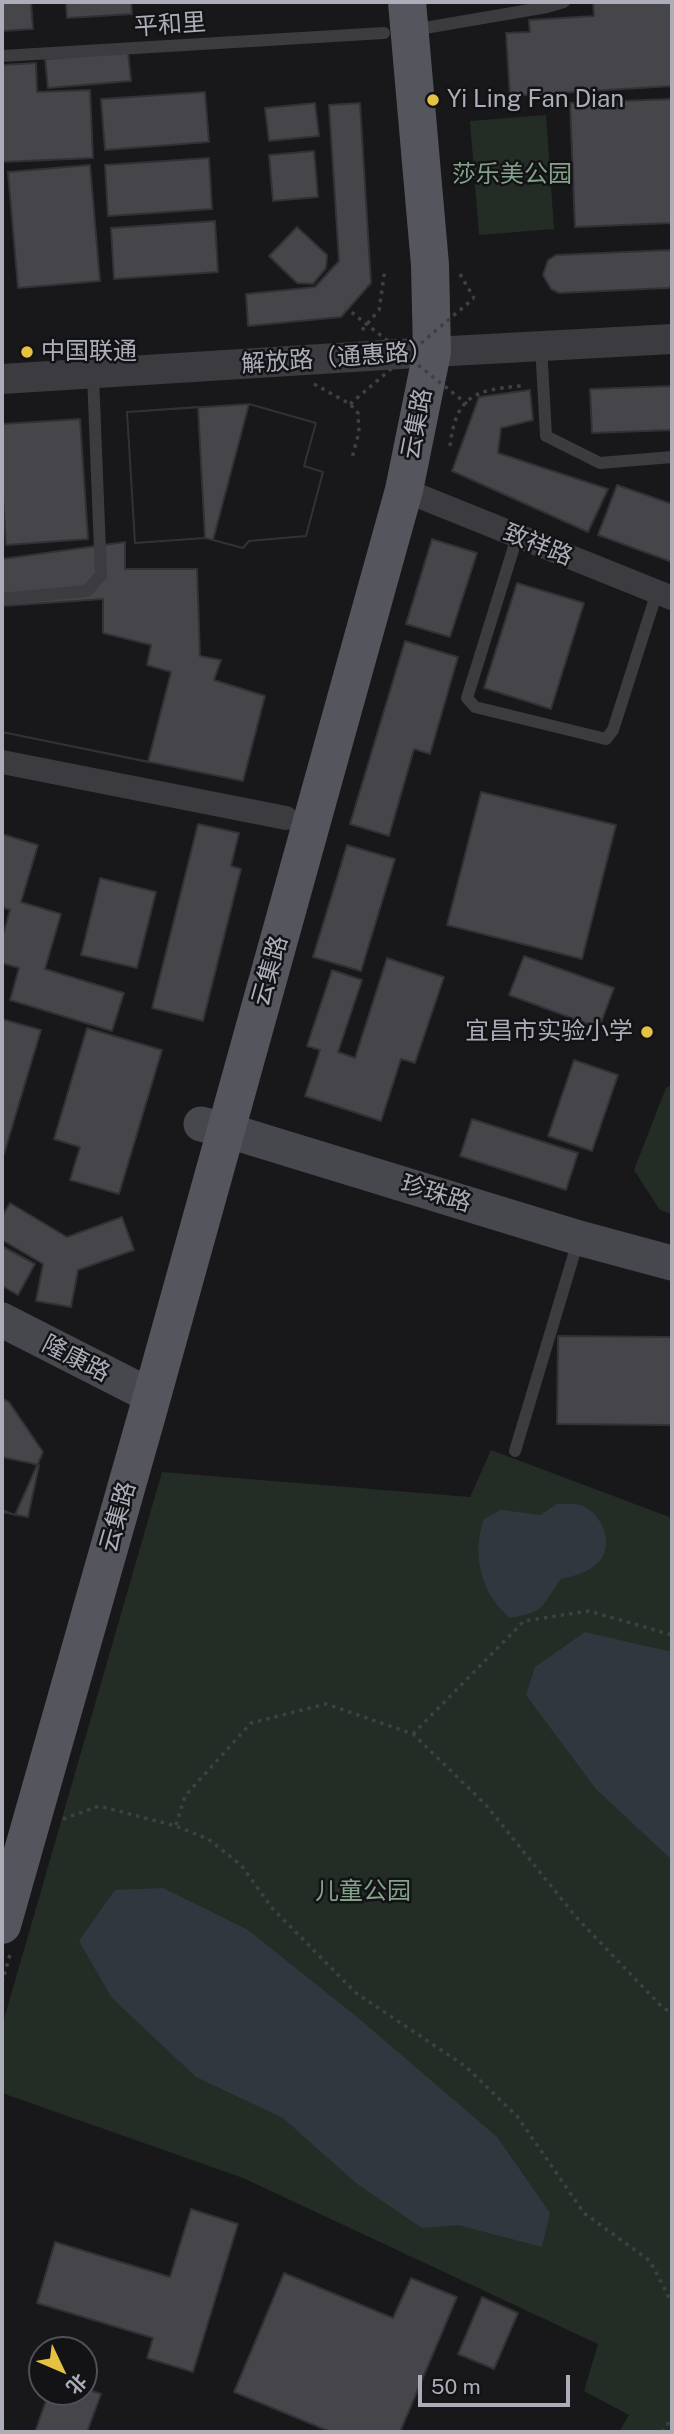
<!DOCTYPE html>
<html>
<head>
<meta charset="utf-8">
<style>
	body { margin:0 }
	#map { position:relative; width:674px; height:2434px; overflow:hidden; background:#18181a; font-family:"Public Sans","Noto Sans SC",sans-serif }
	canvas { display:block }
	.frame { position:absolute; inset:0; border:4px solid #abaeb9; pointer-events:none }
	.north { position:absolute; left:28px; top:2336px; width:70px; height:70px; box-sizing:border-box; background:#131315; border:2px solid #505157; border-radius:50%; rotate:134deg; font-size:19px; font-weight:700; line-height:28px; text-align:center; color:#abaeb9 }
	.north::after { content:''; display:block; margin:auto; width:24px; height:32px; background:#e6c243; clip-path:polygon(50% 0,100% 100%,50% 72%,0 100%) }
	.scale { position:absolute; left:418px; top:2375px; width:152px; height:32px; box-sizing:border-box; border:4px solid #abaeb9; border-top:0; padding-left:9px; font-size:21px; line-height:24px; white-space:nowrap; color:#abaeb9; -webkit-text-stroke:5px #131315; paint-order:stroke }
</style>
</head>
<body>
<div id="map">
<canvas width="674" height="2434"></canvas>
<div class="frame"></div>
<div class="north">北</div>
<div class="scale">50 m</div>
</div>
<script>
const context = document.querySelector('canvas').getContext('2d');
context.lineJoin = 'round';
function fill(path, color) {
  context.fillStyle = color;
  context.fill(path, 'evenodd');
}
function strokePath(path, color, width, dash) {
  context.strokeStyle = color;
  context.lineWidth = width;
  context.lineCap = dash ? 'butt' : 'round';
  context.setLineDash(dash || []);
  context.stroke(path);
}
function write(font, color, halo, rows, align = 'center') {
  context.font = font + ' "Public Sans","Noto Sans SC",sans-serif';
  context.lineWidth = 5;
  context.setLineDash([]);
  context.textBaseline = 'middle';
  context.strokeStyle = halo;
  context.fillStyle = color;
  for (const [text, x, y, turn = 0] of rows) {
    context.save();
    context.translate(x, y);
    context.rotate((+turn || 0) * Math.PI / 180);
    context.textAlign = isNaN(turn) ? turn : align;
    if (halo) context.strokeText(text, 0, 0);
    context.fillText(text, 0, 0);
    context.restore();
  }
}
const green = new Path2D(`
	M546,115L554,229L479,235L470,121Z
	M672,1085V1214L660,1210L634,1170L666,1088Z
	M491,1450L672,1518V2432H619L629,2415L584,2391L598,2344L243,2178L2,2093V2026L162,1472L470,1497Z`);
const water = new Path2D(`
	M557,1504C566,1504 578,1503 585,1507C604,1517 615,1548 597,1564C586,1573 574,1576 561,1579C540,1606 549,1611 510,1618C481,1594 471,1554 484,1519L501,1510L541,1515Z
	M585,1632L672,1652V1860L596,1789L526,1695L535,1667Z
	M163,1888L248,1930L357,2017L497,2137L550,2213L542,2247L458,2225L422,2228L356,2183L283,2118L196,2077L112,1998L79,1941L115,1890Z`);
const building = new Path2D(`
	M2,2H31L33,29L2,31Z
	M66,2H131L132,14L67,18Z
	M593,2H672V86L510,96L506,33L530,32L529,20L594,16Z
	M128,52L131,81L48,88L45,59Z
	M36,63L37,92L90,90L93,158L2,162V65Z
	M205,92L209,142L105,150L101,99Z
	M672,99V223L575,227L570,103Z
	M315,103L319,136L269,141L265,108Z
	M360,103L371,283L341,317L248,326L246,294L315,287L339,261L329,105Z
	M314,151L318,197L273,201L269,155Z
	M209,158L212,209L108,216L105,165Z
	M90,165L100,281L18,288L8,172Z
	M215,221L218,272L114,279L111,228Z
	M297,227L327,255L326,268L313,284L297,283L269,256Z
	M670,250L672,251V286L668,288L559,293L551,289L543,275L548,260L556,255Z
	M672,386V430L592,433L590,389Z
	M530,390L533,420L501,428L498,453L608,489L588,532L452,471L479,397Z
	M249,404L316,423L304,466L323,472L306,536L249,541L243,548L205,538L135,543L127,412Z
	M249,404L316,423L304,466L323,472L306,536L249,541L243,548L213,540Z
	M198,407L205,538L135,543L127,412Z
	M80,419L88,539L6,545L2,483V424Z
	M617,485L672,504V562L598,535Z
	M432,539L477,553L450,637L406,624Z
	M125,542V569H197L200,656L221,660L214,680L265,696L243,781L2,732V559Z
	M517,583L584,603L551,709L484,688Z
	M103,599V633L151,645L147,665L171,672L148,762L2,732V606Z
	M405,641L458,657L430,754L414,749L389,836L350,824Z
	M481,792L616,825L582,959L447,925Z
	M198,824L239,833L231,866L241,869L203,1021L152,1008Z
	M2,834L38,845L21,902L61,914L45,969L124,993L112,1031L10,1000L19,968L2,963V938L10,910L2,907Z
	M347,845L395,859L361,971L313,957Z
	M100,878L156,892L137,968L81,955Z
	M524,956L614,988L599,1028L509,995Z
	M387,958L444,977L415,1063L401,1059L381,1121L305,1096L320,1050L307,1046L332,970L362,980L338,1052L355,1058Z
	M2,1019L41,1030L4,1154L2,1153Z
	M87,1028L162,1050L119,1194L70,1180L80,1147L54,1139Z
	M574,1060L618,1075L592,1151L548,1136Z
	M472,1119L578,1153L566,1190L460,1156Z
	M10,1203L67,1237L122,1217L134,1250L78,1270L71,1307L36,1301L43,1264L2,1240V1216Z
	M2,1246L35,1264L18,1295L2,1286Z
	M558,1336L672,1337V1425L557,1424Z
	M2,1398L9,1402L43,1452L15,1515L2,1510Z
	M2,1457L39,1465L28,1517L2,1512Z
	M191,2209L238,2224L193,2372L147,2358L153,2338L37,2303L55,2242L170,2277Z
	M284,2273L393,2318L411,2278L457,2297L400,2432H331L234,2392Z
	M482,2297L518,2313L494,2369L458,2354Z
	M84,2388L101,2394L87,2432H35L49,2392H84Z`);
const path = new Path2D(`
	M460,274L474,298
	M362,330L379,310L385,269
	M314,384L350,404L358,413L359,432L352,458
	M450,446C456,396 474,390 521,386
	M413,1734L524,1621L589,1611L672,1635
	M63,1819L99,1806L176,1826L208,1839L241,1865L272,1908L356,1993L465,2066L517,2116L584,2213L650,2261L672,2303
	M176,1825L185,1796L251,1723L326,1704L413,1734L486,1805L576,1917L663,2008L672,2012
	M2,1983L11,1951
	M662,2432L672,2418`);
const service = new Path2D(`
	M413,30L547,7L564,2
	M2,56L384,33
	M541,345L546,436L600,463L672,457
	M517,537L467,698L475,707L606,739L613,730L657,592
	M2,599L87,591L101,575L93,375
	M515,1451L578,1241`);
const minor = new Path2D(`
	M404,490L672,598
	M2,762L286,818`);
const tertiary = new Path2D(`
	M2,379L432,352L672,339`);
const secondary = new Path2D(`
	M201,1124L226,1130L579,1238L672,1263
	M2,1320L151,1396`);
const primary = new Path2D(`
	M2,1925L146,1418L404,490L432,352L430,265L407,2`);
const pathBridge = new Path2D(`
	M345,307L467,404
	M350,404L474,298`);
const markers = [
	[433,100,7,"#e6c243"],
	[27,352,7,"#e6c243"],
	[647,1032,7,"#e6c243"]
];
const streetNames = [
	["平和里",170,25,-4],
	["解放路（通惠路）",337,358,-4],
	["云集路",417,424,-79],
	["致祥路",538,545,22],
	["云集路",270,971,-74],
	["珍珠路",436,1194,17],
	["隆康路",76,1359,27],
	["云集路",118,1517,-74]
];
const poiNames = [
	["Yi Ling Fan Dian",447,100],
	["中国联通",41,352],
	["宜昌市实验小学",633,1032,"right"]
];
const parkNames = [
	["莎乐美公园",512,175],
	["儿童公园",363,1892]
];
fill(green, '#242c26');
fill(water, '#31373f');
fill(building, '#45454a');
strokePath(building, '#323236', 2);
strokePath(path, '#3f4045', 3.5, [3.5, 5]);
strokePath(service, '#3b3b40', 12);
strokePath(minor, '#3b3b40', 24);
strokePath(tertiary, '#3b3b40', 30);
strokePath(secondary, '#47484e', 35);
strokePath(primary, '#55565d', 38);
strokePath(pathBridge, '#3f4045', 3.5, [3.5, 5]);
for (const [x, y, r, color] of markers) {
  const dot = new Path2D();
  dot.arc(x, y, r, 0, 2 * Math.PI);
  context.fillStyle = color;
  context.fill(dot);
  strokePath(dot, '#131315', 2.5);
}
write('24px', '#abaeb9', '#131315', streetNames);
write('24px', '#abaeb9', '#131315', poiNames, 'left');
write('24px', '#83a289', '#131315', parkNames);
</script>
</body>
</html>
